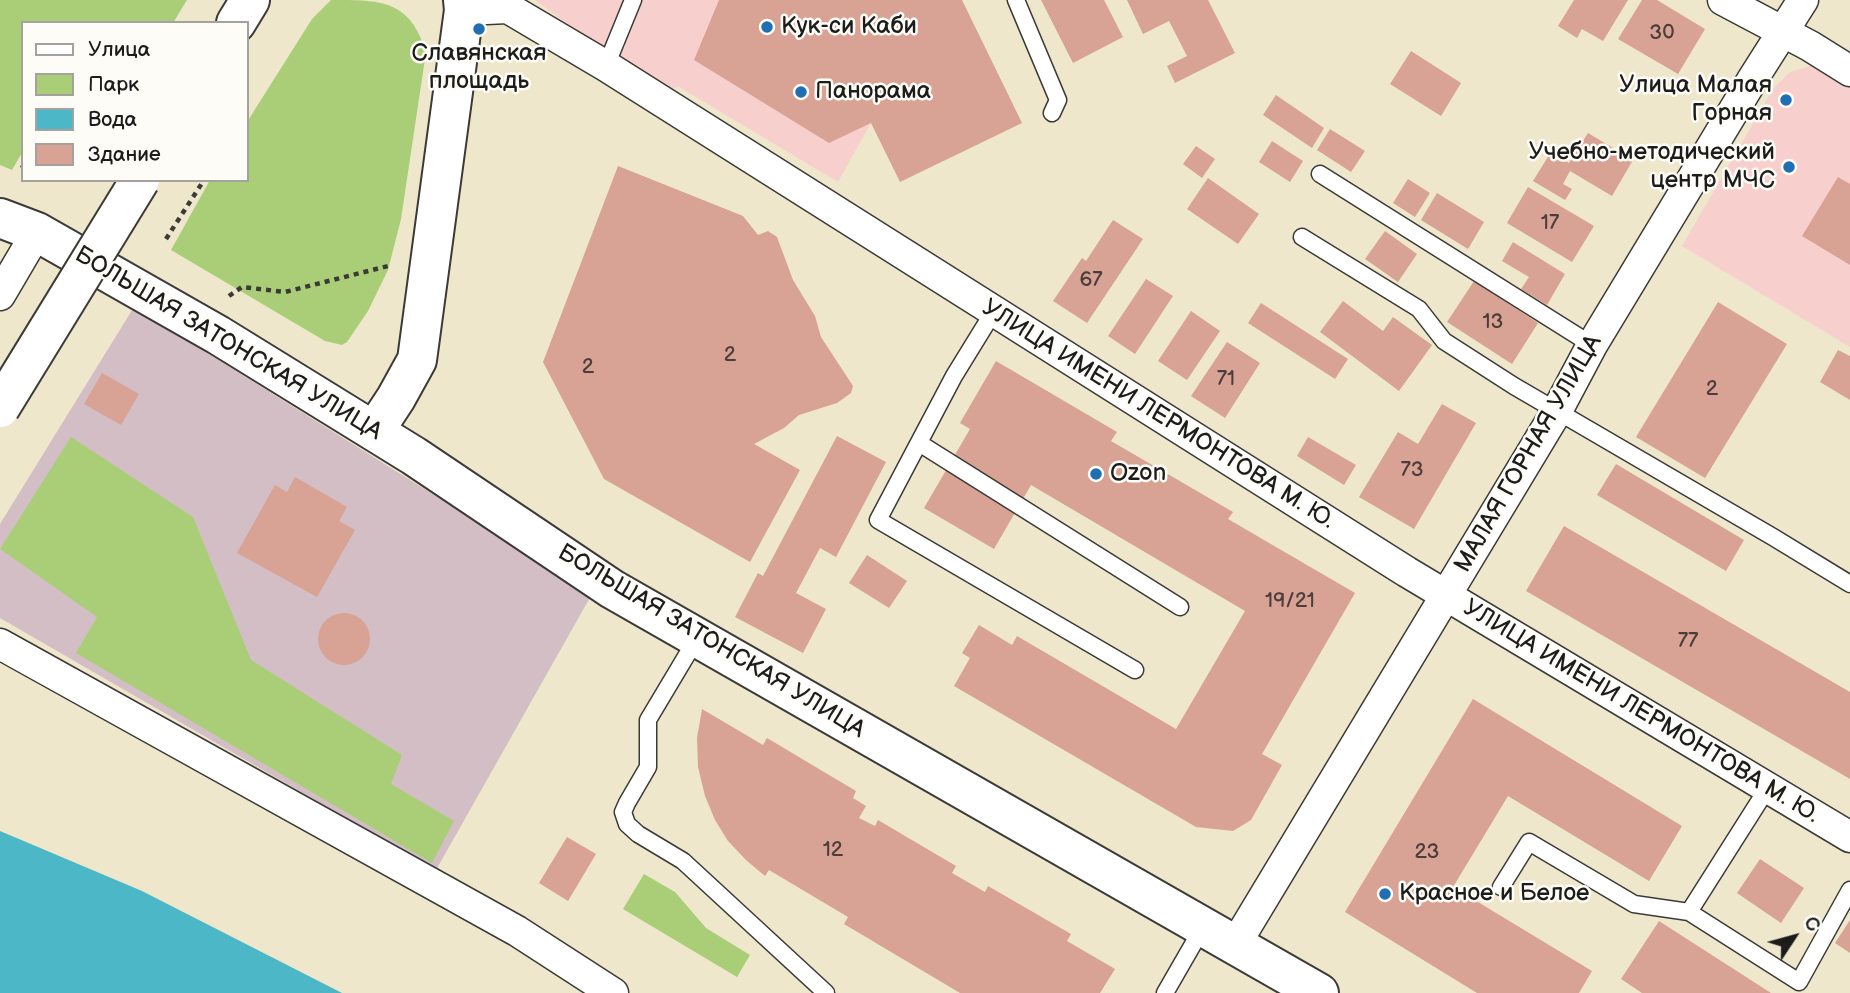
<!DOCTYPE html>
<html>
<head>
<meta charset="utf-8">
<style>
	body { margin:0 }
	#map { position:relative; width:1850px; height:993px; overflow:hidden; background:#eee7cb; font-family:"Balsamiq Sans",sans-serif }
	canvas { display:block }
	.legend { position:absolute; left:21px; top:21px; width:228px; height:161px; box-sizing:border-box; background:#fdfcf7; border:2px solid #a3a29f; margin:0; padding:9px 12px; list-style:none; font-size:21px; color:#1c1c1c }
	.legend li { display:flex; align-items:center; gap:14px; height:35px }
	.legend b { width:35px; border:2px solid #a3a29f }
	.north { position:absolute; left:1759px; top:902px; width:70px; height:70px; -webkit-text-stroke:5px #fdfcf7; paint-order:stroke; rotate:54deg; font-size:19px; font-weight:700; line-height:28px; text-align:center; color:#1c1c1c }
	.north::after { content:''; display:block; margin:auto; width:24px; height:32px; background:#1c1c1c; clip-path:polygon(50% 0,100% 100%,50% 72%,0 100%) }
</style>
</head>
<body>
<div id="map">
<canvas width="1850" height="993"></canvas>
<ul class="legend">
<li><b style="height:9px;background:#fff"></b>Улица</li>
<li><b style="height:19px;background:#aace78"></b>Парк</li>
<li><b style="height:19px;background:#4bb7c7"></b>Вода</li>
<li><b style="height:19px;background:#d8a294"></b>Здание</li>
</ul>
<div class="north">С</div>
</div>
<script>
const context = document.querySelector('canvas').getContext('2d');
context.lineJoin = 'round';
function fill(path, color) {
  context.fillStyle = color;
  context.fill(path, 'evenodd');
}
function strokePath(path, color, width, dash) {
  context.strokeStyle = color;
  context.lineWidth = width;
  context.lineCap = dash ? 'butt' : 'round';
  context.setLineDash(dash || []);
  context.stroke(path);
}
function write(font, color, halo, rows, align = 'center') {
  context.font = font + ' "Balsamiq Sans",sans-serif';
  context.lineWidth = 5;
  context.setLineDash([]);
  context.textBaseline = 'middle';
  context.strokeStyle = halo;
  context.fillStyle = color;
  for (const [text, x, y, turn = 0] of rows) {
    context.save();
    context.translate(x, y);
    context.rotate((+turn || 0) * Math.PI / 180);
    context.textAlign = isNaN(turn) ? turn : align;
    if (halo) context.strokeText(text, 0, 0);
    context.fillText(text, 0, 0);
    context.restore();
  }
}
const built = new Path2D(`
	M535,0H882L871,123L838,182L679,87L666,89L587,38Z
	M1813,65L1850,87V347L1682,246L1773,89L1790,72Z`);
const industrial = new Path2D(`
	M134,307L592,594L436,870L0,618V524Z`);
const green = new Path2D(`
	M0,0H187L173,23H23V151L12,170L0,165Z
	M331,0C382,0 410,0 426,52L401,219L388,270L368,311L347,342L342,345L325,341L171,250L210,180H247V122L312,19Z
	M71,437L193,517L251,660L402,755L391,784L454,821L432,863L76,653L97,617L0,549Z
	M644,874L675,892L706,928L750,955L737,977L623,909Z`);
const water = new Path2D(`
	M0,831L142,891L342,993H0Z`);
const building = new Path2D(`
	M719,0H962L1022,123L900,182L871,123L829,143L694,60Z
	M1041,0H1104L1123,37L1073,63Z
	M1127,0H1208L1235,53L1175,83L1167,66L1187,56L1169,21L1143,34Z
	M1574,0H1628L1603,41L1582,29L1577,38L1558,26Z
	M1642,0H1657L1705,29L1678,74L1618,39Z
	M1411,51L1461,83L1441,116L1390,84Z
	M1276,95L1324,128L1312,148L1263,115Z
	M1330,129L1365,151L1351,172L1317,150Z
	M1588,133L1633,160L1612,196L1570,171L1563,184L1572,189L1565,200L1533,181L1551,152L1569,163Z
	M1272,141L1303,161L1290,182L1259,162Z
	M1196,146L1215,159L1202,178L1183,164Z
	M618,166L743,216L758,235L768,231L777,237L793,280L815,316L821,337L853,386L851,393L837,403L799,415L784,428L754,444L800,470L750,562L604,479L543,362Z
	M1838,177L1850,184V265L1802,236Z
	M1208,178L1259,214L1238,244L1187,209Z
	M1408,179L1430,193L1415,217L1393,203Z
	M1528,187L1594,226L1572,262L1507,223Z
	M1437,193L1484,222L1468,249L1421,220Z
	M1113,220L1143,239L1087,323L1053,301L1082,258L1086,261Z
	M1385,231L1417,254L1398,282L1365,259Z
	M1513,242L1565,274L1547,305L1521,289L1529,277L1502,261Z
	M1146,279L1173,296L1135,354L1108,336Z
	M1474,281L1538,323L1512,364L1447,322Z
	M1343,301L1383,331L1393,317L1432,345L1399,391L1320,332Z
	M1718,302L1787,344L1705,478L1636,437Z
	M1261,303L1348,359L1335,379L1248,323Z
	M1191,311L1220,331L1187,380L1158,361Z
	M1227,342L1260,363L1225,418L1191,396Z
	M1838,350L1850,356V400L1820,382Z
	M996,361L1117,432L1111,441L1233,512L1228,519L1355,593L1262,754L1282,765L1251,820L1233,831L1196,827L954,686L970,658L962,653L979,625L1012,645L1017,636L1176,729L1245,611L1031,485L994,549L924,508L970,429L960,423Z
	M102,373L139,394L121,425L84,404Z
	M1442,404L1476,423L1414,529L1359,497L1398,432L1418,444Z
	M837,436L886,462L836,557L820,548L796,593L826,609L803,653L735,617L758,573L763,576Z
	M1308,437L1356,465L1344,485L1297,456Z
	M1616,464L1744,540L1726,571L1597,495Z
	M295,477L347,507L339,521L355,530L317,597L237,553L275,485L287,492Z
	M1564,526L1850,692V779L1526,591Z
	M867,555L907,581L889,608L849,583Z
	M318 639a26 26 0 1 1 52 0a26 26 0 1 1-52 0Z
	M1473,699L1682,826L1649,881L1508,796L1453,887L1592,971L1579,993H1477L1345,912Z
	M702,709L763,745L767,738L856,791L853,798L866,806L859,818L875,826L878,820L956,866L952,873L985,892L988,886L1071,934L1067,941L1115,969L1100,993H960L844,924L848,917L769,870L765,876L746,860L728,841L715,820L705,796L698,767L697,738Z
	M567,837L596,854L568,901L539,883Z
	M1760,859L1804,888L1781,923L1737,893Z
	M1850,920V953L1835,943Z
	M1659,921L1771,993H1642L1621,979Z`);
const path = new Path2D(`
	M22,168L23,166
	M166,239L204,180
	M229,296L242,287L285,292L392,265`);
const service = new Path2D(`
	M1016,0L1058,100L1052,113
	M606,66L633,0
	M1320,174L1592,345
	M1302,237L1419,309L1444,341L1514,386L1773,537L1850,584
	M994,311L954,376L878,520L1135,670
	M919,443L1180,607
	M697,638L648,720V767L627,803L623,812L627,824L638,834L683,861L826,993
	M1501,887L1529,842L1634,904L1689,912L1767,789
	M1689,912L1799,982L1850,890
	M1165,993L1203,927`);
const minor = new Path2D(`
	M1723,0L1810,46L1850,71
	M464,10L508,8L606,66L1407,572L1850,837
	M0,295L37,232
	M0,644L517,931L613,993
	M1235,945L1557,411L1592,345L1754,77L1803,0`);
const tertiary = new Path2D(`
	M0,218L37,232L218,335L414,456L612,589L1319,993
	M375,430L396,398L417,360L464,10L463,0`);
const primary = new Path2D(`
	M236,23L250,0`);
const primaryBridge = new Path2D(`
	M0,408L140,180`);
const markers = [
	[767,27,7,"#1f6fb2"],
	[479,29,7,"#1f6fb2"],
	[801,92,7,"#1f6fb2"],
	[1786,100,7,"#1f6fb2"],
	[1789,167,7,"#1f6fb2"],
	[1096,474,7,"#1f6fb2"],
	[1385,894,7,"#1f6fb2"]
];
const numberNames = [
	["30",1662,34],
	["17",1550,224],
	["67",1091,281],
	["13",1493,323],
	["2",730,356],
	["2",588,368],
	["71",1226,380],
	["2",1712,390],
	["73",1412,471],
	["19/21",1290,602],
	["77",1688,642],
	["12",833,851],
	["23",1427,853]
];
const poiNames = [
	["Кук-си Каби",781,27],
	["Славянская",479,54,"center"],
	["площадь",479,82,"center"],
	["Улица Малая",1772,86,"right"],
	["Горная",1772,114,"right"],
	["Панорама",815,92],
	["Учебно-методический",1775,153,"right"],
	["центр МЧС",1775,181,"right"],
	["Ozon",1110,474],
	["Красное и Белое",1399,894]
];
const streetNames = [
	["БОЛЬШАЯ ЗАТОНСКАЯ УЛИЦА",228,344,31],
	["УЛИЦА ИМЕНИ ЛЕРМОНТОВА М. Ю.",1158,415,32],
	["МАЛАЯ ГОРНАЯ УЛИЦА",1529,454,-60],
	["БОЛЬШАЯ ЗАТОНСКАЯ УЛИЦА",711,642,31],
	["УЛИЦА ИМЕНИ ЛЕРМОНТОВА М. Ю.",1641,712,31]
];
fill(built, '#f7d0ce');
fill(industrial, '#d2bec4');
fill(green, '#aace78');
fill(water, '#4bb7c7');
fill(building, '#d8a294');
strokePath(service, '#3c3a36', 19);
strokePath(minor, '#3c3a36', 33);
strokePath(tertiary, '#3c3a36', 42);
strokePath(primary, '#3c3a36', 42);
strokePath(path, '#3c3a36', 4.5, [5, 5]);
strokePath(service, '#fff', 16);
strokePath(minor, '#fff', 30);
strokePath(tertiary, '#fff', 38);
strokePath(primary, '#fff', 38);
strokePath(primaryBridge, '#3c3a36', 42, []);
strokePath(primaryBridge, '#fff', 38);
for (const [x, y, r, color] of markers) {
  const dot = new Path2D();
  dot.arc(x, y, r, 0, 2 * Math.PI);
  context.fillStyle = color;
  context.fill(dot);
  strokePath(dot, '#fdfcf7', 2.5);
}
write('21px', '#4b3e3a', null, numberNames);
write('24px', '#1c1c1c', '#fdfcf7', poiNames, 'left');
write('24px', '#1c1c1c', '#fdfcf7', streetNames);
</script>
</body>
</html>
